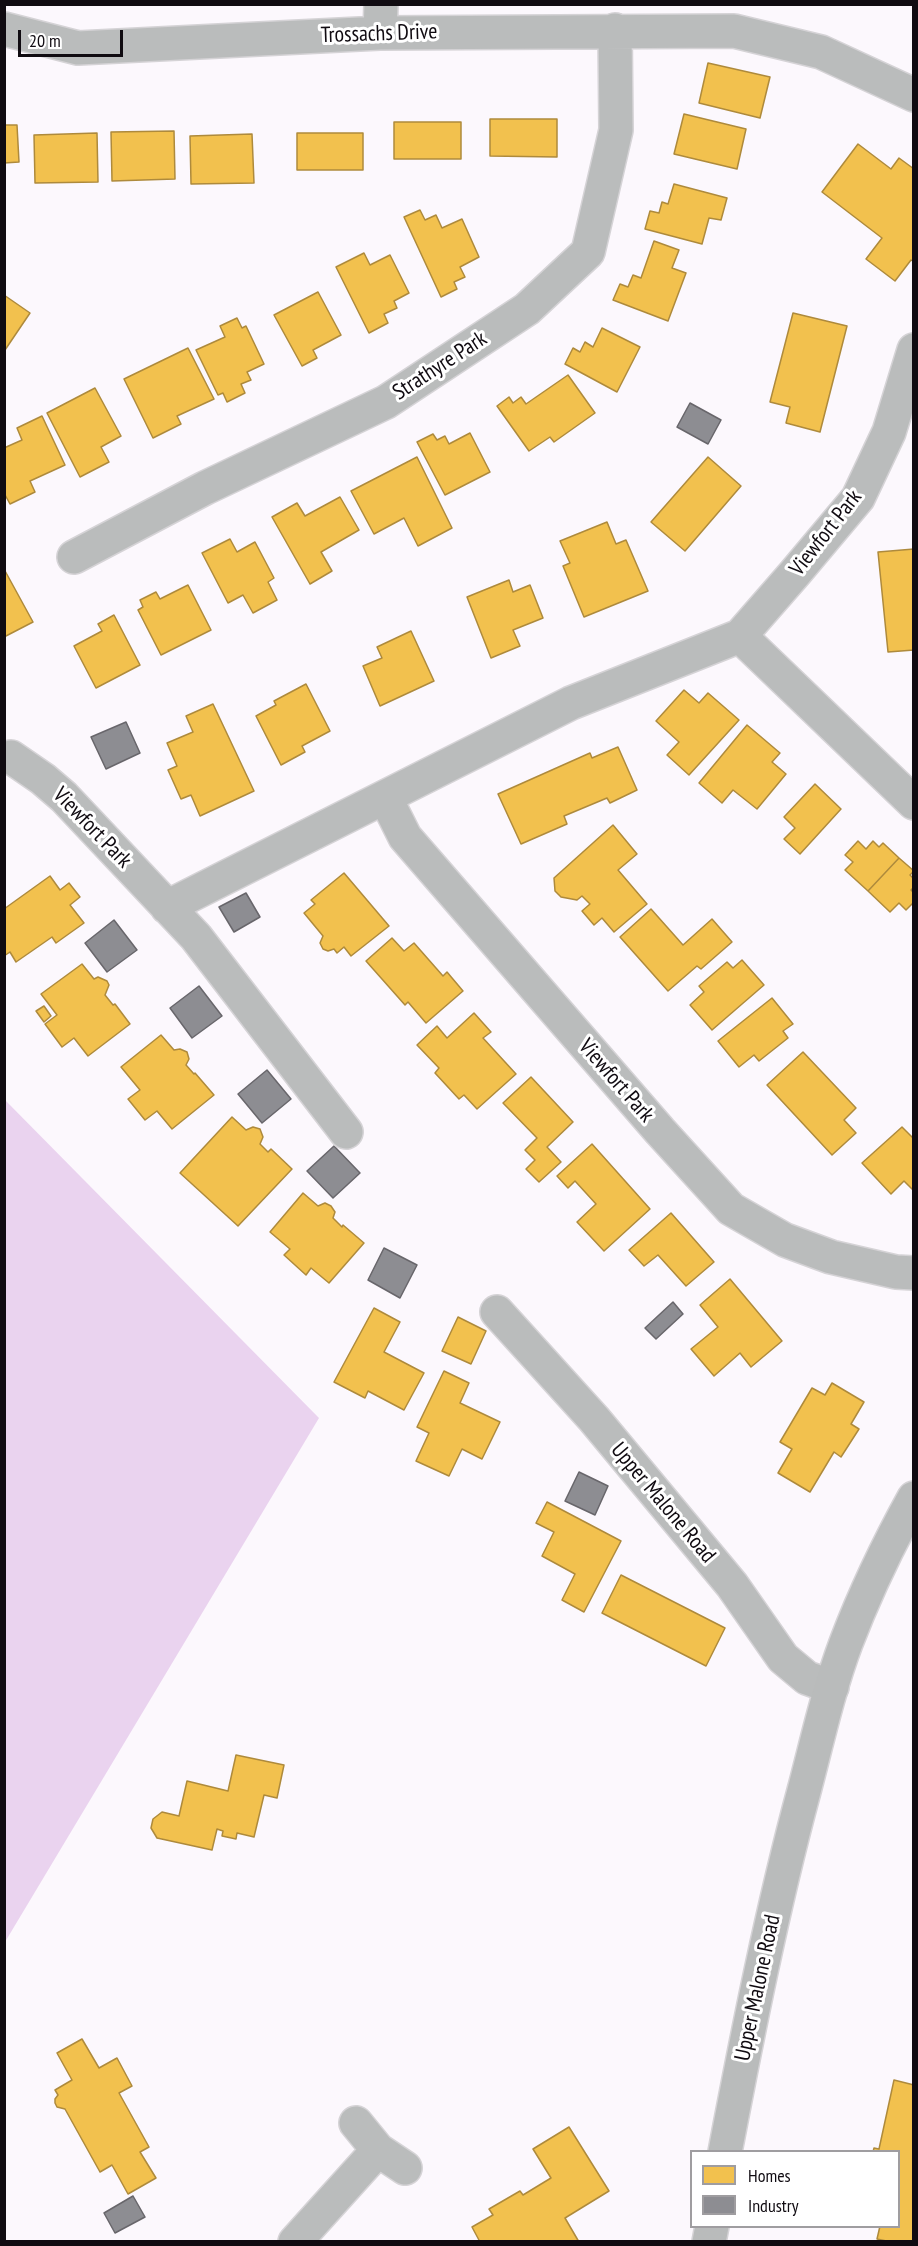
<!DOCTYPE html>
<html>
<head>
<meta charset="utf-8">
<style>
	body { margin:0 }
	#map { position:relative; width:918px; height:2246px; overflow:hidden; background:#fcf8fd; font-family:"PT Sans Narrow",sans-serif }
	canvas { display:block }
	.frame { position:absolute; inset:0; border:6px solid #100b11; pointer-events:none }
	.legend { position:absolute; left:690px; top:2150px; width:210px; height:78px; box-sizing:border-box; background:#fff; border:2px solid #9f9da0; margin:0; padding:8px 10px; list-style:none; font-size:18px; color:#100b11 }
	.legend li { display:flex; align-items:center; gap:12px; height:30px }
	.legend b { width:30px; border:2px solid #9f9da0 }
	.scale { position:absolute; left:18px; top:30px; width:105px; height:27px; box-sizing:border-box; border:3px solid #100b11; border-top:0; padding-left:8px; font-size:18px; line-height:21px; white-space:nowrap; color:#100b11; -webkit-text-stroke:4px #fff; paint-order:stroke }
</style>
</head>
<body>
<div id="map">
<canvas width="918" height="2246"></canvas>
<div class="frame"></div>
<ul class="legend">
<li><b style="height:16px;background:#f2c14e"></b>Homes</li>
<li><b style="height:16px;background:#8d8d92"></b>Industry</li>
</ul>
<div class="scale">20 m</div>
</div>
<script>
const context = document.querySelector('canvas').getContext('2d');
context.lineJoin = 'round';
function fill(path, color) {
  context.fillStyle = color;
  context.fill(path, 'evenodd');
}
function strokePath(path, color, width, dash) {
  context.strokeStyle = color;
  context.lineWidth = width;
  context.lineCap = dash ? 'butt' : 'round';
  context.setLineDash(dash || []);
  context.stroke(path);
}
function write(font, color, halo, rows, align = 'center') {
  context.font = font + ' "PT Sans Narrow",sans-serif';
  context.lineWidth = 6;
  context.setLineDash([]);
  context.textBaseline = 'middle';
  context.strokeStyle = halo;
  context.fillStyle = color;
  for (const [text, x, y, turn = 0] of rows) {
    context.save();
    context.translate(x, y);
    context.rotate((+turn || 0) * Math.PI / 180);
    context.textAlign = isNaN(turn) ? turn : align;
    if (halo) context.strokeText(text, 0, 0);
    context.fillText(text, 0, 0);
    context.restore();
  }
}
const green = new Path2D(`
	M5,1100L319,1418L5,1942L4,1100Z`);
const homes = new Path2D(`
	M708,63L770,77L760,118L699,103Z
	M684,114L746,129L737,169L674,154Z
	M490,119H557V157L490,156Z
	M394,122H461V159H394Z
	M4,125H17L19,162L4,163Z
	M174,131L175,179L112,181L111,132Z
	M97,133L98,182L35,183L34,135Z
	M297,133H363V170H297Z
	M252,134L254,183L191,184L190,136Z
	M858,144L891,169L899,158L914,169V262L911,260L895,281L866,259L882,238L822,192Z
	M674,184L727,198L721,220L709,218L702,244L645,229L650,211L659,213L662,202L668,204Z
	M420,210L425,220L436,215L442,228L462,219L479,257L460,267L465,277L454,282L457,289L441,297L404,217Z
	M654,241L679,250L672,268L686,273L668,321L613,300L620,284L628,287L633,275L641,278Z
	M364,253L370,265L390,255L409,293L394,301L397,308L384,314L388,323L369,333L336,267Z
	M318,292L341,335L313,350L317,358L302,366L274,315Z
	M4,295L30,313L5,350H4Z
	M793,313L847,326L820,432L786,423L790,407L770,402Z
	M237,318L242,328L246,326L264,364L247,372L251,380L241,384L245,393L227,402L223,393L218,395L196,350L225,337L220,326Z
	M602,328L640,347L617,392L565,364L573,348L580,352L585,342L593,347Z
	M188,348L214,399L177,416L181,424L153,438L124,379Z
	M568,375L595,413L554,442L550,437L529,451L497,406L509,397L513,403L521,397L526,404Z
	M95,388L121,436L101,447L109,462L80,477L47,413Z
	M42,416L65,465L30,481L35,492L10,504L4,493V448L22,440L17,428Z
	M470,433L490,472L445,495L417,442L433,434L437,440L445,436L449,444Z
	M417,457L452,528L418,546L404,518L374,534L351,491Z
	M708,457L741,486L685,551L651,522Z
	M340,497L359,530L321,552L332,571L310,584L272,517L297,503L305,516Z
	M607,522L616,544L626,540L648,591L584,617L563,566L570,563L560,541Z
	M230,539L237,552L255,542L274,578L268,582L277,600L253,613L243,595L228,603L202,553Z
	M914,549V650L888,652L878,552Z
	M4,569L33,622L4,637Z
	M509,580L513,592L530,585L543,618L513,630L520,646L491,658L467,597Z
	M188,585L211,630L161,655L138,610L143,607L140,600L156,592L160,599Z
	M114,615L140,665L96,688L74,646L102,631L98,624Z
	M411,631L434,681L380,706L363,666L382,658L377,647Z
	M306,684L330,731L302,746L305,752L281,765L256,716L276,705L274,701Z
	M684,690L699,703L708,693L739,720L689,775L667,755L679,742L656,721Z
	M213,704L254,791L200,816L191,795L181,799L168,770L177,766L167,743L193,732L186,716Z
	M747,725L780,753L772,762L786,774L757,809L733,790L722,803L699,783Z
	M618,747L637,790L610,803L607,798L564,816L567,824L521,844L498,794L590,753L592,758Z
	M815,784L841,809L800,854L784,839L795,828L784,817Z
	M613,825L637,854L618,870L647,904L614,932L602,918L594,925L582,911L590,904L582,896L577,900L561,897L555,891L554,878Z
	M858,841L866,849L873,841L879,847L883,843L899,858L868,891L845,870L853,862L845,855Z
	M899,858L914,871L910,875L914,879V887L911,890L914,893V902L906,910L899,903L890,912L868,891Z
	M344,873L389,926L351,956L344,947L337,953L334,949L328,951L323,949L320,943L323,936L304,913L315,904L311,900Z
	M50,876L60,890L69,883L80,897L70,905L84,923L56,943L52,937L16,962L10,952L4,956V909Z
	M651,909L683,945L712,919L732,942L701,969L697,966L668,991L620,937Z
	M392,938L404,951L414,943L443,976L447,972L463,991L426,1023L408,1002L405,1005L366,961Z
	M742,960L764,985L712,1030L690,1005L704,992L699,986L727,962L733,968Z
	M82,964L94,979L98,977L107,981L109,985L105,995L113,1005L115,1004L130,1024L88,1056L74,1038L62,1047L45,1024L57,1015L41,994Z
	M772,998L793,1024L783,1031L788,1038L759,1061L754,1055L739,1067L718,1041Z
	M44,1006L51,1016L44,1022L36,1011Z
	M474,1013L491,1032L483,1038L516,1074L477,1109L464,1095L459,1099L435,1073L439,1068L417,1045L437,1026L447,1038Z
	M161,1035L174,1050L180,1049L187,1052L189,1059L186,1065L194,1074L195,1073L214,1095L172,1129L157,1111L145,1120L128,1099L140,1090L121,1067Z
	M803,1052L856,1108L844,1120L856,1133L832,1155L767,1085Z
	M531,1077L573,1122L547,1147L561,1162L539,1182L526,1169L535,1160L525,1150L537,1138L503,1103Z
	M232,1117L246,1130L253,1127L260,1129L263,1137L260,1144L268,1152L271,1149L292,1169L238,1226L180,1173Z
	M902,1127L914,1139V1191L904,1181L891,1194L862,1163Z
	M592,1144L650,1209L604,1251L577,1222L596,1204L575,1181L568,1188L557,1176Z
	M303,1193L318,1206L325,1203L331,1206L335,1212L333,1218L342,1227L343,1225L364,1243L329,1283L311,1268L306,1275L284,1255L290,1249L270,1232Z
	M671,1213L714,1262L686,1286L658,1255L644,1266L629,1250Z
	M730,1279L782,1341L751,1367L740,1353L714,1376L691,1349L718,1327L700,1305Z
	M374,1308L400,1322L384,1352L424,1373L404,1410L368,1391L365,1398L334,1382Z
	M458,1317L486,1331L471,1364L442,1351Z
	M444,1371L469,1383L460,1403L500,1422L482,1459L462,1449L449,1476L416,1461L429,1433L417,1427Z
	M832,1383L864,1402L851,1424L859,1429L841,1457L834,1452L810,1492L778,1473L792,1449L780,1442L812,1388L825,1395Z
	M547,1502L621,1541L584,1612L562,1600L575,1574L542,1556L554,1532L536,1523Z
	M621,1575L725,1628L706,1666L602,1613Z
	M236,1755L284,1765L277,1798L264,1795L254,1837L237,1833L236,1839L222,1836L223,1831L217,1829L212,1850L157,1838L151,1828L153,1819L162,1812L179,1816L187,1781L228,1791Z
	M82,2039L99,2068L117,2058L132,2086L119,2093L149,2147L140,2152L156,2178L128,2194L112,2165L100,2172L65,2109L57,2107L55,2103V2099L58,2095L55,2090L72,2080L57,2053Z
	M894,2080L914,2085V2242H891L877,2239L880,2226H898V2152H873L874,2148L879,2149Z
	M569,2127L609,2191L565,2218L579,2242H480L472,2227L493,2215L489,2209L520,2191L523,2195L551,2178L533,2149Z`);
const industry = new Path2D(`
	M690,403L721,420L708,444L677,427Z
	M126,722L140,753L106,769L91,737Z
	M246,893L260,917L234,932L219,907Z
	M114,920L137,950L107,972L85,943Z
	M199,986L222,1016L192,1038L170,1008Z
	M267,1070L291,1099L262,1123L238,1094Z
	M334,1146L360,1173L333,1198L307,1171Z
	M384,1248L417,1265L400,1298L368,1280Z
	M673,1302L683,1314L656,1339L645,1328Z
	M579,1472L608,1486L595,1515L565,1501Z
	M133,2196L145,2217L115,2233L104,2213Z`);
const street = new Path2D(`
	M4,29L78,48L380,33L734,31L821,52L914,95
	M380,33L381,4
	M74,557L205,488L386,402L527,309L588,252L616,130L615,30
	M740,636L914,803
	M11,757L43,779L64,797L196,937L346,1132
	M385,797L405,837L660,1131L731,1209L785,1240L831,1257L896,1272L914,1273
	M167,907L571,703L740,636L795,573L858,498L889,432L914,350
	M497,1312L594,1419L732,1585L783,1658L807,1678L832,1687
	M356,2123L378,2150L405,2168
	M295,2242L378,2150`);
const secondary = new Path2D(`
	M725,2152C748,2031 772,1910 804,1791C817,1742 828,1691 846,1643C865,1593 888,1545 914,1498
	M709,2242L712,2226`);
const streetNames = [
	["Trossachs Drive",379,34,-2],
	["Strathyre Park",440,366,-33],
	["Viewfort Park",826,533,-52],
	["Viewfort Park",92,828,46],
	["Viewfort Park",616,1081,49],
	["Upper Malone Road",663,1503,50],
	["Upper Malone Road",758,1988,-78]
];
fill(green, '#ead3ef');
fill(homes, '#f2c14e');
strokePath(homes, '#ae8a3c', 1.5);
fill(industry, '#8d8d92');
strokePath(industry, '#68666b', 1.5);
strokePath(street, '#d5d3d6', 36);
strokePath(secondary, '#d5d3d6', 36);
strokePath(street, '#babcbc', 33);
strokePath(secondary, '#b9bbbb', 33);
write('22px', '#100b11', '#fff', streetNames);
</script>
</body>
</html>
